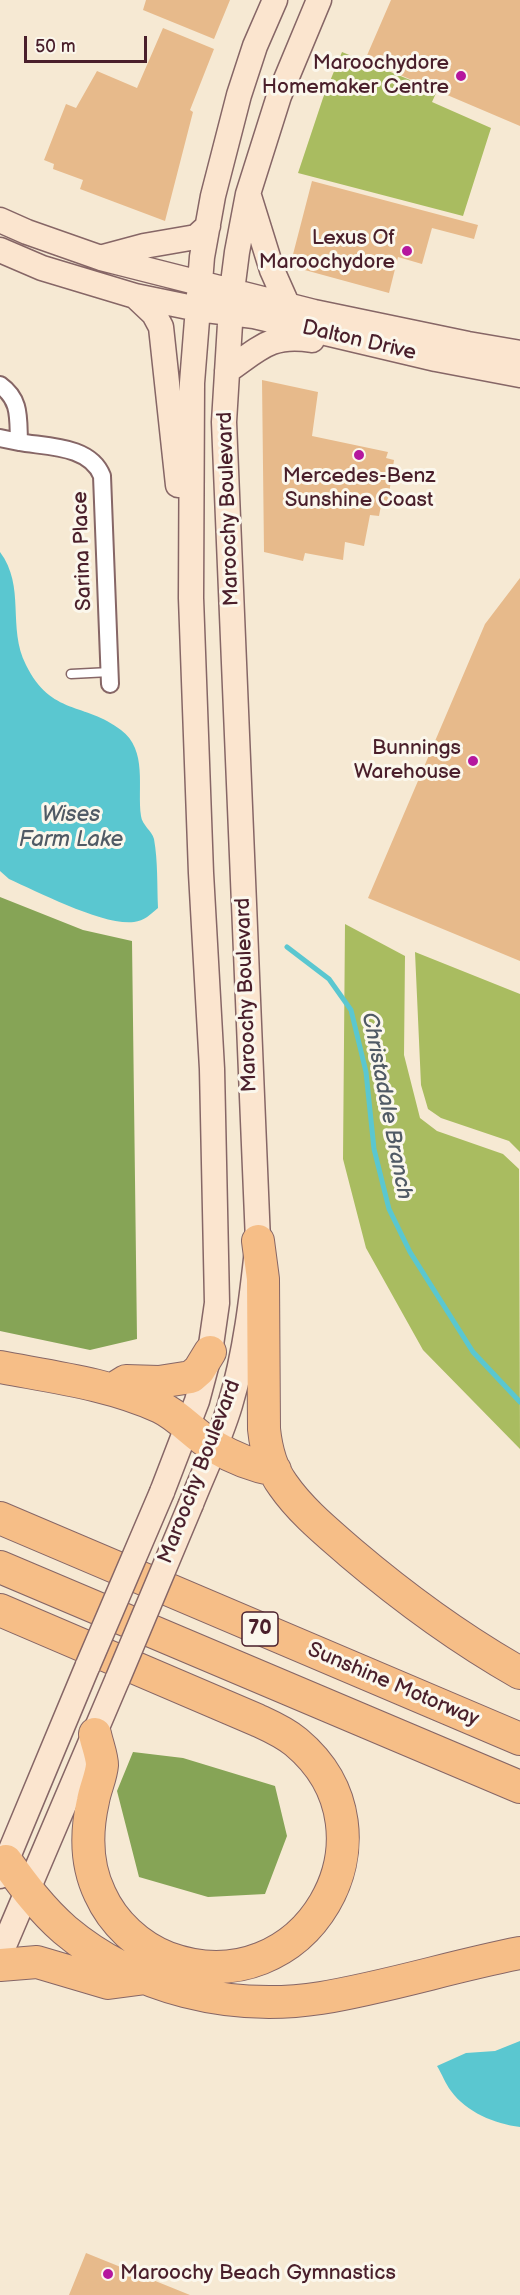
<!DOCTYPE html>
<html>
<head>
<meta charset="utf-8">
<style>
	body { margin:0 }
	#map { position:relative; width:520px; height:2295px; overflow:hidden; background:#f6e9d3; font-family:"Balsamiq Sans",sans-serif }
	canvas { display:block }
	.scale { position:absolute; left:24px; top:36px; width:123px; height:27px; box-sizing:border-box; border:3px solid #4a1f2b; border-top:0; padding-left:8px; font-size:18px; line-height:21px; white-space:nowrap; color:#4a1f2b; -webkit-text-stroke:4px #fbf7ec; paint-order:stroke }
</style>
</head>
<body>
<div id="map">
<canvas width="520" height="2295"></canvas>
<div class="scale">50 m</div>
</div>
<script>
const context = document.querySelector('canvas').getContext('2d');
context.lineJoin = 'round';
function fill(path, color) {
  context.fillStyle = color;
  context.fill(path, 'evenodd');
}
function strokePath(path, color, width, dash) {
  context.strokeStyle = color;
  context.lineWidth = width;
  context.lineCap = dash ? 'butt' : 'round';
  context.setLineDash(dash || []);
  context.stroke(path);
}
function write(font, color, halo, rows, align = 'center') {
  context.font = font + ' "Balsamiq Sans",sans-serif';
  context.lineWidth = 6;
  context.setLineDash([]);
  context.textBaseline = 'middle';
  context.strokeStyle = halo;
  context.fillStyle = color;
  for (const [text, x, y, turn = 0] of rows) {
    context.save();
    context.translate(x, y);
    context.rotate((+turn || 0) * Math.PI / 180);
    context.textAlign = isNaN(turn) ? turn : align;
    if (halo) context.strokeText(text, 0, 0);
    context.fillText(text, 0, 0);
    context.restore();
  }
}
const green = new Path2D(`
	M342,52L437,91L432,102L491,128L463,216L298,173L323,98Z
	M345,924L405,956L404,1055L420,1118L437,1131L503,1154L519,1169L520,1449L423,1350L366,1248L343,1159Z
	M415,952L520,994V1152L509,1141L441,1118L428,1109L421,1085Z`);
const forest = new Path2D(`
	M0,897L83,930L132,941L137,1339L90,1350L0,1331Z
	M133,1752L183,1758L275,1786L287,1836L265,1894L208,1897L139,1877L117,1791Z`);
const water = new Path2D(`
	M0,552C26,587 7,627 26,665C51,716 85,702 121,730C148,750 137,788 141,816C142,825 152,831 154,839C158,861 157,886 158,908C151,914 144,921 134,922C104,926 38,892 9,879L0,871Z
	M520,2041V2127C495,2124 466,2112 451,2091C445,2083 442,2074 437,2066L466,2053L495,2051Z`);
const stream = new Path2D(`
	M287,947L329,979L351,1010L366,1072L374,1149L389,1209L410,1252L473,1352L520,1402`);
const building = new Path2D(`
	M146,0H230L214,39L143,10Z
	M391,0H520V126L365,60Z
	M163,28L214,49L190,110L193,112L165,221L80,189L83,180L53,169L54,164L44,160L66,104L76,108L97,71L137,88Z
	M312,181L478,225L474,239L432,228L422,264L398,257L389,293L290,266Z
	M262,380L318,392L312,436L388,452L386,458L394,460L388,501L382,500L379,516L370,515L364,546L345,542L343,560L305,553L303,561L264,552Z
	M520,578V961L368,898L485,624Z
	M86,2253L190,2295H69Z`);
const lane = new Path2D(`
	M71,674L110,672`);
const street = new Path2D(`
	M0,385C21,400 18,418 19,442L0,438
	M19,442C46,447 90,445 102,476L110,684`);
const secondary = new Path2D(`
	M249,196L272,270L288,306
	M0,220L27,232L101,258L314,312L468,344L520,353
	M0,250L42,268L135,296L198,309L254,316L436,359L520,375
	M103,257L144,246L196,237L208,226
	M135,296L154,314L161,327L178,485
	M227,371C259,349 271,333 312,340
	M162,1492L197,1401L210,1352L217,1303L212,1069L201,873L191,598L192,383L202,257L213,196L239,95L255,46L275,0
	M191,1504C204,1471 220,1439 230,1405C246,1352 252,1296 258,1241L224,422L232,291L237,252L248,194L279,96L319,0
	M0,1876L88,1665
	M0,1955L118,1678`);
const highway = new Path2D(`
	M258,1241L263,1279L264,1429C266,1448 271,1469 283,1485C301,1511 327,1532 351,1553C404,1598 460,1639 520,1673
	M0,1367C53,1377 110,1384 160,1407C181,1417 195,1436 215,1447C233,1458 254,1466 275,1470
	M118,1386L126,1381L159,1382L191,1377L199,1370L210,1352
	M0,1518L520,1739
	M0,1567L520,1787
	M0,1610L257,1720C270,1726 284,1732 296,1742C406,1834 305,2008 168,1958C139,1947 113,1923 100,1894C86,1865 86,1832 93,1801C95,1789 101,1777 102,1765C102,1756 97,1744 95,1734
	M6,1861C24,1886 42,1910 65,1930C135,1989 231,2012 321,1998C388,1987 453,1966 520,1953
	M0,1965L37,1962L108,1983L146,1978`);
const secondaryBridge = new Path2D(`
	M88,1665L162,1492
	M118,1678L191,1504`);
const markers = [
	[461,76,6,"#b5179e"],
	[407,251,6,"#b5179e"],
	[359,455,6,"#b5179e"],
	[473,761,6,"#b5179e"],
	[108,2274,6,"#b5179e"]
];
const shields = [
	[260,1629,36]
];
const shieldNames = [
	["70",260,1629]
];
const poiNames = [
	["Maroochydore",449,64],
	["Homemaker Centre",449,88],
	["Lexus Of",395,239],
	["Maroochydore",395,263],
	["Mercedes-Benz",359,477,"center"],
	["Sunshine Coast",359,501,"center"],
	["Bunnings",461,749],
	["Warehouse",461,773],
	["Maroochy Beach Gymnastics",120,2274,"left"]
];
const streetNames = [
	["Dalton Drive",359,341,13],
	["Maroochy Boulevard",229,509,-92],
	["Sarina Place",83,551,-92],
	["Maroochy Boulevard",247,995,-92],
	["Maroochy Boulevard",200,1472,-69],
	["Sunshine Motorway",393,1685,23]
];
const waterNames = [
	["Wises",71,815],
	["Farm Lake",71,840],
	["Christadale Branch",386,1106,79]
];
fill(green, '#a9bc60');
fill(forest, '#86a456');
fill(water, '#5ac7d0');
strokePath(stream, '#5ac7d0', 5);
fill(building, '#e7ba8b');
strokePath(lane, '#866666', 11);
strokePath(street, '#866666', 20);
strokePath(secondary, '#866666', 27);
strokePath(highway, '#866666', 34);
strokePath(lane, '#fff', 8);
strokePath(street, '#fff', 16);
strokePath(secondary, '#fbe5cf', 24);
strokePath(highway, '#f6be87', 32);
strokePath(secondaryBridge, '#866666', 27, []);
strokePath(secondaryBridge, '#fbe5cf', 24);
for (const [x, y, r, color] of markers) {
  const dot = new Path2D();
  dot.arc(x, y, r, 0, 2 * Math.PI);
  context.fillStyle = color;
  context.fill(dot);
  strokePath(dot, '#fbf7ec', 2);
}
for (const [x, y, w] of shields) {
  const box = new Path2D();
  box.roundRect(x - w / 2, y - 17, w, 34, 4.5);
  context.fillStyle = '#fbf7ec';
  context.fill(box);
  strokePath(box, '#4a1f2b', 1.5);
}
write('bold 20px', '#4a1f2b', null, shieldNames);
write('21px', '#4a1f2b', '#fbf7ec', poiNames, 'right');
write('21px', '#4a1f2b', '#fbf7ec', streetNames);
write('italic 22px', '#505a65', '#fbf7ec', waterNames);
</script>
</body>
</html>
